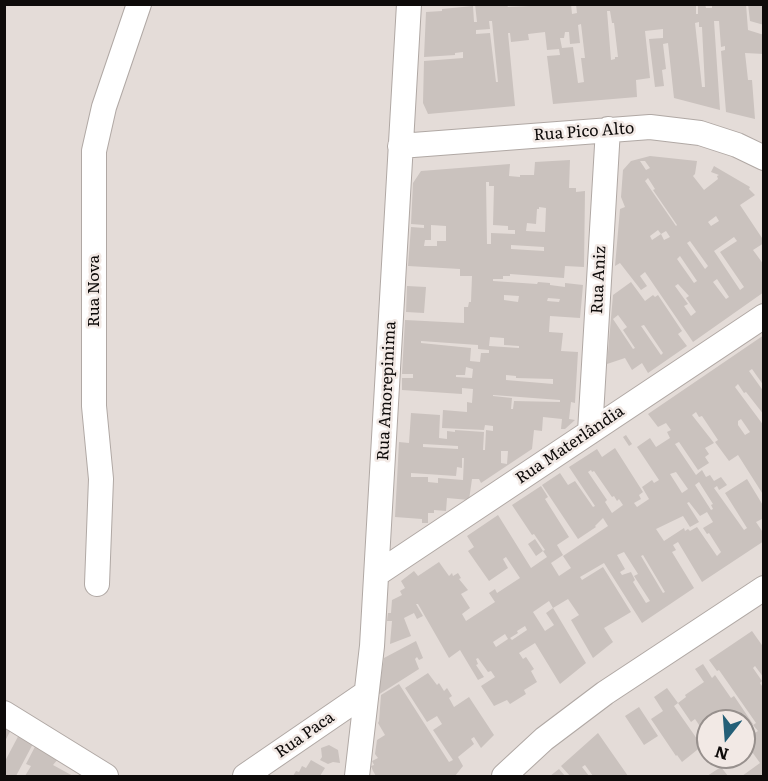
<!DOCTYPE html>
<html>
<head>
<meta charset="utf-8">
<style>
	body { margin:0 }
	#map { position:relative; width:768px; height:781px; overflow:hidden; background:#e4dcd8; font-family:Literata,serif }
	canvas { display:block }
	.frame { position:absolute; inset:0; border:6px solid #0e0b0a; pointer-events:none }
	.north { position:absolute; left:696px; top:709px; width:60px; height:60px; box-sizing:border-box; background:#f2e9e5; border:2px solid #97908d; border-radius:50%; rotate:197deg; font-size:16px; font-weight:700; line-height:24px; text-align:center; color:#0e0b0a }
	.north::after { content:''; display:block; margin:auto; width:21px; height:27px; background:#245f77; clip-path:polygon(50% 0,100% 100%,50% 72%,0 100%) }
</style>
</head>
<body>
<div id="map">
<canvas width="768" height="781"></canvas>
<div class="frame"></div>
<div class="north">N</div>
</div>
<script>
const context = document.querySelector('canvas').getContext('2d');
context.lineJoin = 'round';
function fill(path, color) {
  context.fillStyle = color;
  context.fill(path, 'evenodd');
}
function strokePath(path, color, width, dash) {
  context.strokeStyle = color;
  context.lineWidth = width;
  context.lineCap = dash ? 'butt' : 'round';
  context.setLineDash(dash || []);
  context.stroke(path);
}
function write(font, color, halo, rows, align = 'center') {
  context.font = font + ' Literata,serif';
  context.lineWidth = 5;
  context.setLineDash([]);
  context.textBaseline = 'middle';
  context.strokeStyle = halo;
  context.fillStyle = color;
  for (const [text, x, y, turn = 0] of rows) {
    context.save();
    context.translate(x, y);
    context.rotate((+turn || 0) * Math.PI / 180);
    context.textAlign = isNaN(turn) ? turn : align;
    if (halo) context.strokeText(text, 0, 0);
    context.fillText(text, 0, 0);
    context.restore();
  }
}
const building = new Path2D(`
	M475,4H506L508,7L571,4L572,14L577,13L576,4H696V14H698V4H705L706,8H712V4H746L748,30L764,35V54L745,53L748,80H752L755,119L726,112L721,51L725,50V46L721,47L719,21H714L720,110L674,98L668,43L663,44L666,69L662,70L664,86L655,87L649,39L663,38V29L645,31L650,78L636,80L637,97L553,104L547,56L560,55L559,49L547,50L545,32L528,34L529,40L511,42L510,33H508L515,106L428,114L423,103L424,61L463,58V52L455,53V55L424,57L426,12L442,11V9L473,6L474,22H477ZM607,11H610L612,23H614L618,57H615V59L611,60ZM489,21H492L498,82H496L490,33L476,34V30L490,29ZM699,22V27H702L705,87H702L695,23ZM581,24L585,58H581L584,82L578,83L573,47L562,48L560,38H564L565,32H569L570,44L580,43L578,25Z
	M748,4H764V25L750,21Z
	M650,156L697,161L695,174L693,176L704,190L718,179L717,176L719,175L711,172L714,166L750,187L749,189L755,195L740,205L764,241V243L753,250L764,265V292L693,342L645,272L640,276L647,286L641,290L620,263L615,266L620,209L625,207L621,197L623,170L631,161ZM640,161H645L650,168L646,170ZM648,178L655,189L653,190L677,225L676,226L645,181ZM716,216L719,221L711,226L708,222ZM658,230L661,234L666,231L670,237L664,240L661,234L652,240L650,236ZM734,237L737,241L720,252L744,287L740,290L714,251ZM690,241L708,266L705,269L687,243ZM680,256L697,281L694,283L677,259ZM717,279L729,297L726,299L713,282ZM678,284L689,296L686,298L696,312L691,316L684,306L688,304L675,286Z
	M570,160L569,188H576V192L585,191L584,267L565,266L564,278L510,274V276H503V279H493V281L537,284L538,282L550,283V285L565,287V283L583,285L580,318L550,316L549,332L563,333L561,351L578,352L575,403L571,402L569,419L575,420L565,429H561L562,419L543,417L542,431L534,430L532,449L481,483L479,479H472L469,500L447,498L446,511L434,510V513H428V523H422V519L395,517L399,442L409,443L411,413L440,415L439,438L447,439V431L455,432V430L484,432L483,450H485L486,430L493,431V426L485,425L484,430L442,428L443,410L467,412V402L472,403L473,389L462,388V394L402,390V378H413V374H402L405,320L464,323V307H468L469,302H471L472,276H460V269L408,266L411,227L424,228V225L411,224L413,183L421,171L510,164L509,176L520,177V175H534L535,162ZM486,182H489V186H494L493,225L508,226V230H515V234L491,233V244H487ZM539,207L546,208L545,232L526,231L527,223L536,224L537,209H539ZM431,225L446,226V241H437V246H424L425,240H431ZM511,245L544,247V251L511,249ZM504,295L519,296L518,302L504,300ZM548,298L560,299L559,302L547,301ZM490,337L504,338V345L519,346V348L489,346ZM421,341L478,345V349L489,350V353H481L480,362L470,361L471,348L421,343ZM466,367L473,369L472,378L456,377V375H465ZM506,375L516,376V378L553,379V384L506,380ZM493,395L560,400V402L514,401L513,409H511L512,398L493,396ZM423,444L458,446V449L423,447ZM501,451H508L507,464L501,463ZM462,458H464L463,480L438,478V483L428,482V477H411V473L456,476L457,467L462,468Z
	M631,282L645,301L653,295L655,297L658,295L682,331L678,334L687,346L648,373L642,363L632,370L625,358L607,364L613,295ZM618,315L627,327L623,330L635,348L633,349L613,319ZM644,325L663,353L661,355L641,326Z
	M407,286L426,287L424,313L406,312Z
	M764,335V386L752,369L749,371L764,392V415L746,392L744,393L738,384L735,387L764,426V496L738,455L729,461L715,442L718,440L702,416L699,417L696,412L692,415L714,443L705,448L709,454L705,457L709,463L698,470L679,442L675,444L696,475L702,470L706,477L710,475L714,481L721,477L727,485L719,490L717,486L714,488L744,530L747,528L725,493L747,479L764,507V518L756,522L764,534V541L702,582L678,542L673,545L676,550L672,552L694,588L642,623L604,563L580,577L582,580L603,567L631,612L604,628L613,642L593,658L571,620L579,615L568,599L553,608L549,601L533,612L545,631L554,625L546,613L553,608L586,663L560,684L535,643L519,653L523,659L526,657L534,669L531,671L537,682L524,690L526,694L510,704L507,700L494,706L481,686L495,677L491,671L488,672L478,658L476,659L478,664L476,665L484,677L478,680L460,650L449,658L418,604H416L423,616L417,619L414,613L404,618L411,636L390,644L392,621H387L388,613H391L392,600L402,595L400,591L405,588L401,581L414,571L418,576L439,562L449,576L452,573L453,576L458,573L461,578L459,579L468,590L461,594L470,608L462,614L466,621L495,602L489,593L495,589L497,593L520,578L506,557L503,559L508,568L489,581L468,551L474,547L467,536L498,515L531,568L547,557L543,551L545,550L534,534L532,535L512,505L541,486L548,497L545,499L569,537L557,545L563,555L551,563L559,576L571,568L563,556L608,526L603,518L595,526L596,527L578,539L542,485L560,473L568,485L575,481L593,507L595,506L569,467L597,449L602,457L615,448L643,492L639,495L641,499L634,503L637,507L649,499L642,487L652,480L654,483L659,480L637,447L650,438L656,447L670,438L667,432L671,430L666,423L658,427L648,414ZM741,419L750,432L745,435L738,425V421ZM591,470L592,472L594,471L612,497L614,496L617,501L619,499L623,505L612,513L605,502L607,500L588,472ZM676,472L688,489L682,493L670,474ZM699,482L713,504L711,505L713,509L711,510L695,485ZM689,502L700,516L707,512L713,522L703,528L707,534L709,533L721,552L717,556L697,527L690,531L688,529L685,531L684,528L664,541L656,529L683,516L690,527L699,522L687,503ZM624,552L638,574L634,576L650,601L646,603L633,582L635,580L631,572L622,575L620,572L625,569L617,555ZM643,555L665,592L663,593L641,556ZM525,626L527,630L512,640L510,638L518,633L517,631ZM505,634L508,639L496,647L493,642Z
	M626,435L632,444L629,446L623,437Z
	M535,539L543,551L536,556L528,544Z
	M752,631L764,648V678L755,666L753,668L762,681L760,683L764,689V776H742L760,763L750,749L744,753V746L747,744L744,740L758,731L753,725L756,723L719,670L717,671L709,660Z
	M416,641L423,658L419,660L417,657L415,659L419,669L378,695L384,658Z
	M703,664L712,678L715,675L731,698L734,696L753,724L744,732V721H708V738L695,719L691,722L678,703L674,706L702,746L682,762L677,755L676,756L651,719L663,711L654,697L667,688L678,703L686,697L685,695L704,682L695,669Z
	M428,673L437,685L439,683L444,691L447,688L452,696L449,698L454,707L469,697L494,735L481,748L474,737L471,739L474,744L458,757L463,766L455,776H376L373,771L371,766L374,765L372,761L378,758L375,754L377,740L385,735L378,723L379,721L381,695L399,684L449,762L453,760L433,730L442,724L437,716L427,722L405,688Z
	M639,707L658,736L644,745L625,716Z
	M4,718L14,724L4,743Z
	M22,729L36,738L16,776H4V763Z
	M598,733L628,776H593L585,765L582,767L589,776H570L561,766Z
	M39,739L63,753L53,765L73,776H25L31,766L26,764Z
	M329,745L338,750L340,763L333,762L328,764L320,760L322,757L321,748Z
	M714,757H737L721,767L728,776H707L721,767Z
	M311,760L325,768L320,776H293L296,771L299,772L302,766L306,768Z
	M559,769L565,776H550Z`);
const street = new Path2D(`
	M400,146L650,127L700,133L737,145L764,158
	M590,432L608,129
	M377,574L764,316
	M97,584L101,479L94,406V151L104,107L139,4
	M4,713L106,776
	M245,776L366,693
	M357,776L372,646L409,4
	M504,776L544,739L605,693L764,588`);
const streetNames = [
	["Rua Pico Alto",584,132,-4],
	["Rua Aniz",599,280,-87],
	["Rua Nova",94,291,-90],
	["Rua Amorepinima",387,391,-87],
	["Rua Materlândia",570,445,-34],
	["Rua Paca",305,735,-35]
];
fill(building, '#cac2be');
strokePath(street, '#b0a8a4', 26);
strokePath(street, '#fff', 24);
write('16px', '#0e0b0a', '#f2e9e5', streetNames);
</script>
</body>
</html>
